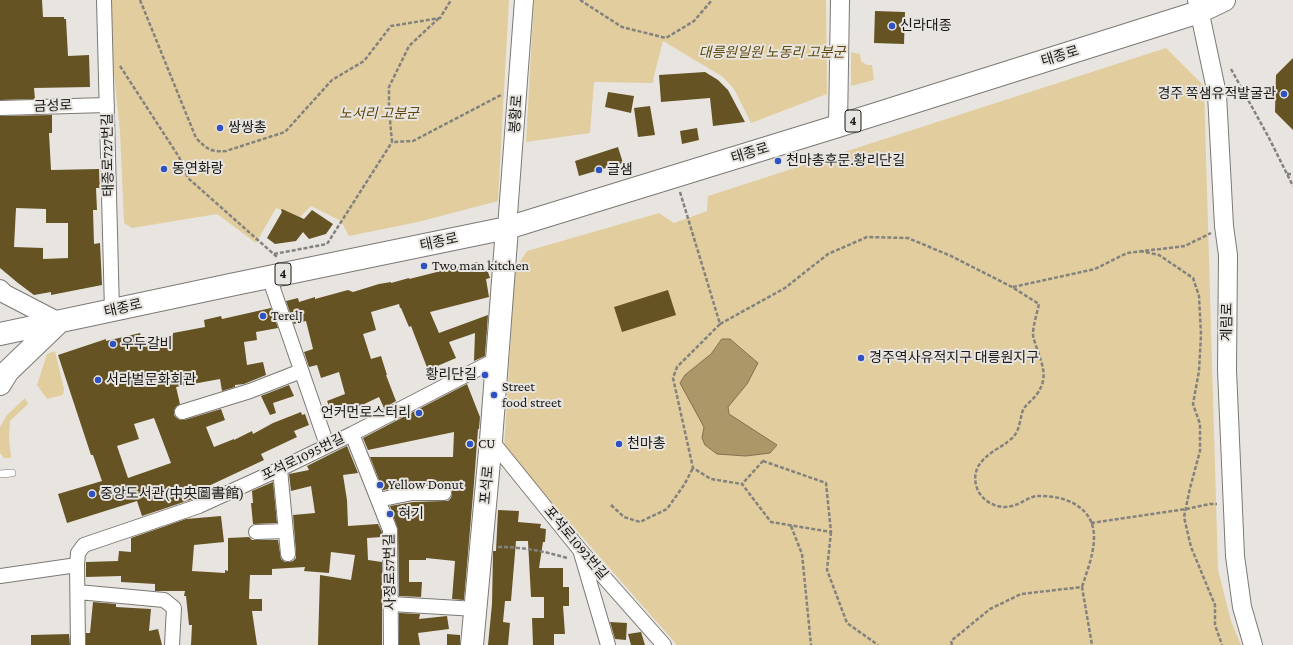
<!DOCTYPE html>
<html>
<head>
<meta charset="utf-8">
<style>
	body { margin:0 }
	canvas { display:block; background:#e8e5e0 }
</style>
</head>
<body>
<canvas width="1293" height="645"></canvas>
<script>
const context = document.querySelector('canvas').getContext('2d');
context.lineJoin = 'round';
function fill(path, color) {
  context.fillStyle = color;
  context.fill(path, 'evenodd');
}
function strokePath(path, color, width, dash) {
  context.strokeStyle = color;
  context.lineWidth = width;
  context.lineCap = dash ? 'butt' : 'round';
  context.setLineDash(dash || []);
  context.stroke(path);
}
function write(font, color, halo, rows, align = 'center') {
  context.font = font + ' "Crimson Pro","Noto Sans KR",serif';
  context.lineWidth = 4;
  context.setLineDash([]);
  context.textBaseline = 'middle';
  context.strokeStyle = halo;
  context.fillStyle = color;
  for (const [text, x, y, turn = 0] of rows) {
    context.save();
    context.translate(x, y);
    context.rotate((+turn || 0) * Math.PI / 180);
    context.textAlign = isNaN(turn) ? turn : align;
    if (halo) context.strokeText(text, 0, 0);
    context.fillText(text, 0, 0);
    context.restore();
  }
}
const green = new Path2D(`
	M108,0H509L498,201L418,222L349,236L341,221L311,206L300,217L276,208L256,243L217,214L132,228L124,223L120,132L108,15Z
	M534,0H826L827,94L751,123L734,89L723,77L663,41L654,76L653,83L594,82L590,133L526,142Z
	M1166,48L1204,86L1218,570L1231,621L1241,645H677L504,448L515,269L527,251L659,213L674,223L707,211L708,196Z
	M851,52L860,54L861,61L867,65H872L874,80L851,86Z
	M55,351L64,389L63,395L47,399L37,385L47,354Z
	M25,398L28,404L10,421L9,437L11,458H4L0,453V427L7,415Z`);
const water = new Path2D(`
	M722,339H730L758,363L747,384L728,407L729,414L777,445L770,453L746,456L717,454L705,445L702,438L704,427L680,383L685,375L711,354Z`);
const building = new Path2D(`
	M0,0H42L43,17H64V19H66L68,56L89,55L90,87L34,88L35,99L0,100Z
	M875,11L905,12L904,44L874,43Z
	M1293,58V130L1275,112L1276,75Z
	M705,72L718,80L728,90L745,122L713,126L710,98L661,102L659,75Z
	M608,92L634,96L631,113L605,107Z
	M650,106L655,135L638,137L634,108Z
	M52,115V133H49L51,170L99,169L100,188H96L97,210H93L94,244L100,243L102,285L51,295V292L34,295L18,283L0,268V116ZM16,208L46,209V223H68V258L43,259V248L14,247Z
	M697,128L699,140L682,144L680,131Z
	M618,147L623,163L579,176L575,161Z
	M282,209L304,219L312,210L333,224L326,234L309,239L303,232L296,241L275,244L267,238L282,212L281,210Z
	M477,262L487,269L490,278L486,279L489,297L430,312L439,333L488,315L485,356L474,361L475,333L449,342L456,358L428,370L411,326L409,327L401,308H400L399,304L371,312L376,330L363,334L371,359L381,356L387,375H386L396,401L384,408L379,397L358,407L356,403L332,413L327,401L345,394L339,372L321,378L317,365L309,367L304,352L313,349L306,321L294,324L286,301L298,298L299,302L315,297V299L348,290L353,292L379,284L391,282V283L409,278V279Z
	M668,290L676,315L622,332L614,307Z
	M271,308L278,328L256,332L257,340L244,342L247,365L263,362L266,375L244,384L235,385V387L222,391L220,379L176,387L180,404L176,407L174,410V415L177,418L180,420H184L221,409L225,420L206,427L214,447L234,439V440L252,431L253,434L273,423L301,412L302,415L305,414L309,425L294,431L297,437L261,454L264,460L200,490L202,495L196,498L142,516L137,501L67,523L58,494L102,481L93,455H91L58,355L106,339V341L140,333L142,341L173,335V333L205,327L204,320L221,316L222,319ZM154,418L171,463L128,478L117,446L139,439L134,424Z
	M467,384L480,417L479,429H478L474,483L464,600L452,599L455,561L426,558V560H409V582H422L421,597L399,596L398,530L390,506L413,502L444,501H448L451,498L452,493V489L449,486L444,484L412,485L383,490L370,457H453L454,432L368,450L363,438Z
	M289,385L294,396L273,403L276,413L270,415L261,396Z
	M347,446L358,473L343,475L347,500L348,526L378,524L382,532V537L367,538L368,560L382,562V645H318L320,575L351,580L355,555L331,552L329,573L304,571L305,567L272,569V575H250L249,599H262V611H252L257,645H191L192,625H189L186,596H184L185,591H155V584L121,582V576L86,577V562L118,561L119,551L131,552V538L186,519L221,516L224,542L194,545L192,571L225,573V570L228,571V538L249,537L252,540H278L281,559L285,562H289L293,561L296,558V553L293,515L315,513L311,486L291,491L289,474L309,470L307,466Z
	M273,482L277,523L253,524L251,503H253L252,491Z
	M498,510L519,511L518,522L541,524L540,528L546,529L545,542H543L539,568H563V587H569V606H563L565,634H554V645H533L532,618H544V597H531L528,541H516L511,601H505L503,622L510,623L508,645H488L492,604L493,554V551H496Z
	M93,602L116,604V607L151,609L149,631L158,629L162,645H86V633H90Z
	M399,613L420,614L419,619L447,616L449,629L418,633L420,645H399Z
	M610,622L627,623L626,640L615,639Z
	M641,632L645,645H631L628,634Z
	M69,634L70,645H31V635Z
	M447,634L460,635V645H447Z`);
const path = new Path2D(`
	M140,0L196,138C207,149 210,152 226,151L285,132L332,80L364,61L391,26L440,18L451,0
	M580,0L622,27L666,38L694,21L712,0
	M439,18L409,46L389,87V109L392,142L413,141L501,95
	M120,66L179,157L188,178L277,257
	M1231,69L1268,136L1293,186
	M1287,174H1293
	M680,192L720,324L677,367L673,378L693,468L711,479L742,484
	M1140,251L1159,255L1193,278L1199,296L1201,335L1199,371L1193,404L1200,424V451L1190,488L1184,517L1191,547L1215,605V625L1222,645
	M274,254L327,244L392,142
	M1013,287L1095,269L1127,253L1185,246L1211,233
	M720,324L785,288L828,254L867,237L908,238L951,256L1012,287L1039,304C1037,313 1033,326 1033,334C1033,338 1035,342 1036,346C1042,364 1049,377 1037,394C1033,400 1026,404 1023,410C1020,418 1020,429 1014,436C1012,439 1007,442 1005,444C990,453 971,464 976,485C980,501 997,510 1012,506C1021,504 1028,497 1037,496C1064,495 1094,506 1094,537C1094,554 1087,571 1082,587
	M763,461L826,483L831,532L771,522L742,484Z
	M611,505L624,517L640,522L667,509L684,485L693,468
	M1091,523L1186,509L1210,504H1217
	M791,526L802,554L811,645
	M831,532L827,570L847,623L878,645
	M498,547C522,547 544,551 567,558
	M952,645L951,641L990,609L1021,594L1082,587L1092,645`);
const service = new Path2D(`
	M0,474L12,473`);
const minor = new Path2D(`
	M104,0L112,311
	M0,108L107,105
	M269,277L327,445
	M182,412L250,391L301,371
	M352,434L390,530L391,645
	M491,440L580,550L664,645
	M280,469L288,554
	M378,500L412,493H444
	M256,532L285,531
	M581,553L608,645
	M0,576L77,565
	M78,592L164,600L174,608L172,645
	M391,604L476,609
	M78,645L77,565L78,553L84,545L199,506L280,469L352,434L497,359`);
const tertiary = new Path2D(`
	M1197,0L1217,94L1224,226L1228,255L1227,370L1235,556L1242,607L1253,645
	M838,126L840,0
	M507,228L524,0
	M0,289L5,294L59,322`);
const primary = new Path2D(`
	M0,334L235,284L507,228L838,126L1199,12L1224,0
	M0,384L8,371L59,322
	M472,645L491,440L507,228`);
const markers = [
	[892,26,4,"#2f52c2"],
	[1284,94,4,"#2f52c2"],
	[220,128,4,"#2f52c2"],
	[778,161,4,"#2f52c2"],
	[164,169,4,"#2f52c2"],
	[599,170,4,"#2f52c2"],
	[424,266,4,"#2f52c2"],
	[263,316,4,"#2f52c2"],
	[113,344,4,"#2f52c2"],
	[861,358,4,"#2f52c2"],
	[485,375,4,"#2f52c2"],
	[98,380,4,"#2f52c2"],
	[494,395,4,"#2f52c2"],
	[419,413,4,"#2f52c2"],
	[470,444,4,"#2f52c2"],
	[619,444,4,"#2f52c2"],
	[380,485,4,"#2f52c2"],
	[92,494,4,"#2f52c2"],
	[390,514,4,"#2f52c2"]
];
const shields = [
	[853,121,16],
	[283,274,16]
];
const shieldNames = [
	["4",853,121],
	["4",283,274]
];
const poiNames = [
	["신라대종",900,26],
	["경주 쪽샘유적발굴관",1276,94,"right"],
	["쌍쌍총",228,128],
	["천마총후문.황리단길",786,161],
	["동연화랑",172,169],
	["글샘",607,170],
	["Two man kitchen",432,266],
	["TerelJ",271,316],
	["우두갈비",121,344],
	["경주역사유적지구 대릉원지구",869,358],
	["황리단길",477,375,"right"],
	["서라벌문화회관",106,380],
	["Street",502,387],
	["food street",502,403],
	["언커먼로스터리",411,413,"right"],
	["CU",478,444],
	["천마총",627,444],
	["Yellow Donut",388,485],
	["중앙도서관(中央圖書館)",100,494],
	["혀기",398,514]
];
const parkNames = [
	["대릉원일원 노동리 고분군",772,53],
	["노서리 고분군",379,114]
];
const streetNames = [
	["태종로",1060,56,-17],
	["금성로",53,106,-2],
	["봉황로",516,114,-86],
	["태종로",750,153,-17],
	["태종로727번길",108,155,-91],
	["태종로",439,242,-12],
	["태종로",123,308,-13],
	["계림로",1227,322,-89],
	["포석로1095번길",303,457,-26],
	["포석로",487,485,-85],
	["포석로1092번길",576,543,50],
	["사정로57번길",390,572,-91]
];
fill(green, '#e2cd9e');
fill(water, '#ac9768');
strokePath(water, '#80714f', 1);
fill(building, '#665324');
strokePath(service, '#7b7974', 8);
strokePath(minor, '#7b7974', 16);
strokePath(tertiary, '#7b7974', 20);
strokePath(primary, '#7b7974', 24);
strokePath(path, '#84827e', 2.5, [4, 2]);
strokePath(service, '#fff', 7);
strokePath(minor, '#fff', 14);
strokePath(tertiary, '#fff', 18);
strokePath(primary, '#fff', 22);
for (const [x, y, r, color] of markers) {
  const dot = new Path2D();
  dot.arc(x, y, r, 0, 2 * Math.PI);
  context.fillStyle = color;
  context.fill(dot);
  strokePath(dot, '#e8e5e0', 1.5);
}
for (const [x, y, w] of shields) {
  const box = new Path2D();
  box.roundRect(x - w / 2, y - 11, w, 22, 3);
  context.fillStyle = '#e8e5e0';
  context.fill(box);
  strokePath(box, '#191816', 1);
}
write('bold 13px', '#191816', null, shieldNames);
write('14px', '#191816', '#e8e5e0', poiNames, 'left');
write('italic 14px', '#60490d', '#e8e5e0', parkNames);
write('14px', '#191816', '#e8e5e0', streetNames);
</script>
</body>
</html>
